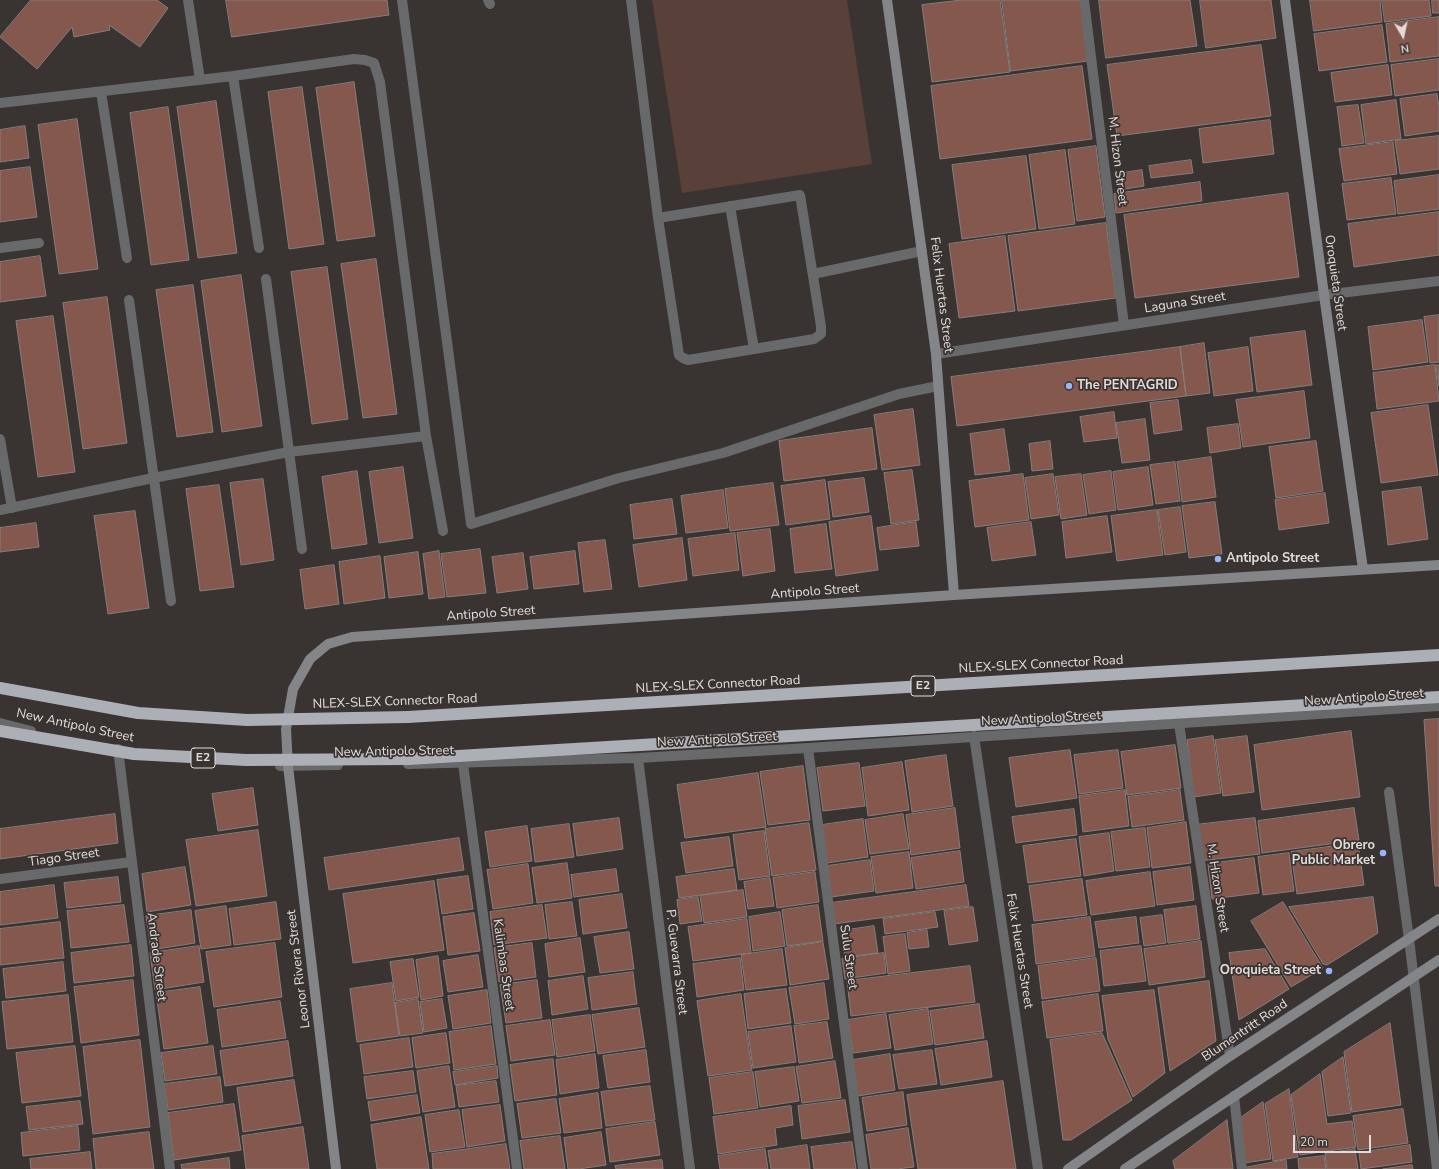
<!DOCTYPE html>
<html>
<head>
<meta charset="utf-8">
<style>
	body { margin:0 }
	#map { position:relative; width:1439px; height:1169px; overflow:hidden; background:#393331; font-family:"Nunito Sans",sans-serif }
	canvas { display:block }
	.north { position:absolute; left:1383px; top:16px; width:40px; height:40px; -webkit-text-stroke:3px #393331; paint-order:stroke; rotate:171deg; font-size:11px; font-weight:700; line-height:16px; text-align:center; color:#e1dcdb }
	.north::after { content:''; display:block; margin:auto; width:14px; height:18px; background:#e1dcdb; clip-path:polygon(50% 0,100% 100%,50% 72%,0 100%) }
	.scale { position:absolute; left:1293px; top:1135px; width:78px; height:18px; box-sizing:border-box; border:2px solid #e1dcdb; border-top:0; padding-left:5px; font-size:12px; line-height:14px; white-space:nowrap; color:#e1dcdb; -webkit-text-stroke:3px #393331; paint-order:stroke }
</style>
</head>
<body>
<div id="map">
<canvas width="1439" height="1169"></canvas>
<div class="north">N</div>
<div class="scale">20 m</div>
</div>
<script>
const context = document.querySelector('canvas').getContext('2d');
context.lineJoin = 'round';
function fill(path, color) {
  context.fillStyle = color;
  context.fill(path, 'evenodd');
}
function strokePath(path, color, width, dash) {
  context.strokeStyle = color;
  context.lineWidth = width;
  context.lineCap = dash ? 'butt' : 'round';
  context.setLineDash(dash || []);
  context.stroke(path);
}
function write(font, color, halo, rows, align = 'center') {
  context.font = font + ' "Nunito Sans",sans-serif';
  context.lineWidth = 3.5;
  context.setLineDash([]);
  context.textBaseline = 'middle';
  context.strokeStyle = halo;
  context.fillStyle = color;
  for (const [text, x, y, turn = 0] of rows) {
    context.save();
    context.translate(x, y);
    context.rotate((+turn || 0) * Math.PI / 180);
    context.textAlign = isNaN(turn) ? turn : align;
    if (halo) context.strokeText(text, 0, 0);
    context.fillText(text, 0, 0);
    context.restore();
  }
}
const green = new Path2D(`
	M652,0H847L872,164L682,193Z`);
const building = new Path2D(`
	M31,0H157L168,8L140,47L109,25L110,30L74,37L72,27L37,69L0,37Z
	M226,0H387L389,15L232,37Z
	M962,0H1000L1010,72L932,82L922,5Z
	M1002,0H1080L1088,61L1011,71Z
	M1099,0H1190L1197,46L1106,58Z
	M1200,0H1271L1276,38L1206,48Z
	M1310,0H1380L1382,22L1314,31Z
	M1382,0H1429L1431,16L1385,22Z
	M1432,0H1439V13H1433Z
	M1439,17V56L1390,62L1386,24Z
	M1382,25L1387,62L1319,71L1314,34Z
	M1261,45L1271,116L1117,136L1107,65Z
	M1439,59V90L1395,96L1391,65Z
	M1388,65L1392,95L1335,102L1331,73Z
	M1082,66L1092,139L940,159L931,86Z
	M354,82L375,236L337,241L316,88Z
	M302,87L324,244L289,249L268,92Z
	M1437,94L1439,107V131L1405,136L1400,99Z
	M1396,100L1401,139L1366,144L1361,105Z
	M216,101L237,253L198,258L177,107Z
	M1358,105L1364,143L1342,146L1337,107Z
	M168,107L189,260L151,265L130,113Z
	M77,119L98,269L59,274L38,125Z
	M1270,120L1274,154L1203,163L1199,129Z
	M25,126L29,158L0,162V130Z
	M1439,136V169L1400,174L1395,141Z
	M1393,142L1397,174L1344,181L1339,149Z
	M1096,146L1105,217L1077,221L1068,150Z
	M1065,150L1075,224L1039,229L1029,155Z
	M1026,156L1036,229L962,239L952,165Z
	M1191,160L1193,173L1151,178L1149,166Z
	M30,167L37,217L0,222V171Z
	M1142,170L1144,186L1119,190L1117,174Z
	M1439,175V209L1398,214L1394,181Z
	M1391,178L1396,214L1347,220L1342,184Z
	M1200,182L1202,201L1116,213L1114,194Z
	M1288,193L1299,277L1135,298L1124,215Z
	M1439,212V255L1354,267L1348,224Z
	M1106,223L1116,298L1018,311L1008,236Z
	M1005,236L1015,311L959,318L949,244Z
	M40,256L46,296L0,302V262Z
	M376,259L397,414L363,418L341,264Z
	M327,267L348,419L312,424L291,272Z
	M241,275L262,426L222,432L201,281Z
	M193,285L213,432L177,437L156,290Z
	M107,297L127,443L83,449L63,303Z
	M1439,315V362L1430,363L1424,317Z
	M53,316L75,472L38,477L16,321Z
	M1422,320L1428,362L1373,370L1368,327Z
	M1305,331L1312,385L1257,392L1250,338Z
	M1204,343L1210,393L1186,396L1180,347Z
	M1180,347L1186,396L957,426L951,377Z
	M1248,347L1253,391L1214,396L1208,353Z
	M1435,365L1439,401L1377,409L1373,373Z
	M1436,365H1439V386Z
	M1304,391L1310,438L1243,447L1236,400Z
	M1178,400L1182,430L1154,434L1150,403Z
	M1428,405L1438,475L1381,483L1371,413Z
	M913,409L920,465L882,470L874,415Z
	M1114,412L1117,438L1084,442L1080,417Z
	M1145,419L1150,460L1122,463L1116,423Z
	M1238,424L1241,448L1210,453L1207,428Z
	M872,428L877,469L784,481L779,441Z
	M1004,429L1010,471L975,475L970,434Z
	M1050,441L1053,469L1032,471L1029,444Z
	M1316,441L1323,491L1276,498L1269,447Z
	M1211,457L1216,497L1182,502L1177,462Z
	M1175,462L1180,501L1156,504L1150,465Z
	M403,467L413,538L379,543L369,472Z
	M1148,467L1153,505L1118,510L1113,472Z
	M912,470L919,520L891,524L884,473Z
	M357,471L367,544L332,549L322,477Z
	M1111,471L1116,510L1089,514L1083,475Z
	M1023,474L1029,520L975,527L969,481Z
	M1053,474L1059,515L1031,519L1025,478Z
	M1081,474L1087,515L1061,519L1055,477Z
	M864,478L869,512L833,517L828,482Z
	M263,479L274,560L241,565L230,483Z
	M825,480L830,519L786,525L781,486Z
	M773,483L779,525L730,531L725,489Z
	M219,485L234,587L200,591L186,489Z
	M1421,487L1428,539L1388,545L1382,492Z
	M723,490L728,528L686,533L681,496Z
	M1325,493L1329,523L1279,530L1275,500Z
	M672,499L677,534L634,539L630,505Z
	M1215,502L1222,554L1189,558L1182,506Z
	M1180,507L1186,552L1165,555L1158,510Z
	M1157,510L1163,555L1117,561L1111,516Z
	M135,511L149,608L108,614L94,516Z
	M871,516L878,570L836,576L829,522Z
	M1107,516L1112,552L1066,558L1062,522Z
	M916,522L919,546L880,550L877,528Z
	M1031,522L1036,555L992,561L987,528Z
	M36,523L39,547L0,552V528Z
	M826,524L832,569L795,573L790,529Z
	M770,529L775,571L743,576L737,533Z
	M735,533L739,570L693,576L688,539Z
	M682,538L687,580L639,587L633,545Z
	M605,540L612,589L584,592L578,543Z
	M480,549L486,593L447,597L441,554Z
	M439,551L445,597L429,599L423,554Z
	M575,551L579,584L534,589L530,557Z
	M418,552L423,594L389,598L384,557Z
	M523,553L528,589L497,593L492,557Z
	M380,556L385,598L344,604L339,562Z
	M334,565L339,604L305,609L300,570Z
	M1439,719V886H1435L1424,720Z
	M1351,731L1360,797L1262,810L1254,745Z
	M1213,736L1221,793L1194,797L1187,740Z
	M1247,736L1254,792L1223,796L1215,740Z
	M1175,745L1181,788L1127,795L1121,752Z
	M1070,750L1077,798L1016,807L1009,758Z
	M1118,750L1123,788L1079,794L1074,755Z
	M946,755L953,806L912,812L905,761Z
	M902,762L909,810L868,816L862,768Z
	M859,763L865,806L823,811L817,768Z
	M803,766L810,820L768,825L760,772Z
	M758,773L766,827L685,838L677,785Z
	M253,788L258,825L218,831L212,794Z
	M1125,790L1129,826L1083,832L1079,796Z
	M1180,790L1184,820L1132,827L1128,797Z
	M955,808L960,848L911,855L906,815Z
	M1354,808L1359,840L1262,853L1258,821Z
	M1074,809L1077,835L1016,843L1012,817Z
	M115,814L118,843L0,859V829Z
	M903,814L909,849L870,854L865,820Z
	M619,818L623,849L577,856L573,824Z
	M1255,818L1260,854L1199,861L1195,825Z
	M863,819L868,857L827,863L822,825Z
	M1186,822L1191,863L1152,868L1147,828Z
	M809,823L816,870L772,876L765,829Z
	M569,824L574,857L535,862L531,829Z
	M527,826L532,861L490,867L485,832Z
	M1145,828L1150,867L1116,871L1111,832Z
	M258,830L267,896L196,906L186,840Z
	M764,831L770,876L739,880L733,835Z
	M1109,833L1114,871L1084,876L1079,837Z
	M729,837L733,866L686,873L681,843Z
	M459,838L464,870L329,890L324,858Z
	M1076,839L1081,876L1028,883L1023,846Z
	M1358,843L1364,885L1297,894L1291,852Z
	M960,851L964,882L916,889L911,858Z
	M909,852L913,888L876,893L871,857Z
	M1289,853L1294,891L1263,895L1258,857Z
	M1254,858L1259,893L1212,899L1208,864Z
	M870,860L874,891L831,897L827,866Z
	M567,863L572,898L537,903L532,868Z
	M528,864L533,903L493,909L487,870Z
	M185,867L191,905L147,912L142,874Z
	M1190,867L1194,900L1157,905L1153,872Z
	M616,869L619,891L574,897L571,875Z
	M734,869L737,890L679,898L676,877Z
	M815,872L819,902L777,908L773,878Z
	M1150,872L1155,906L1091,915L1086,881Z
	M468,876L473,909L442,914L437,880Z
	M118,877L121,902L67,908L64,883Z
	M770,878L774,906L748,909L744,882Z
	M1082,879L1087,915L1034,921L1029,886Z
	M434,881L444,950L353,963L343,894Z
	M54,885L58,918L0,925V892Z
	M966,885L969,906L834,924L831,903Z
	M743,890L747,917L704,923L700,896Z
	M622,894L627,928L583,934L579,900Z
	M698,897L702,921L680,924L677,900Z
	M1373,897L1378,933L1327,965L1323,964L1289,907Z
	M276,902L281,939L234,945L229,909Z
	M572,902L577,936L549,939L545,905Z
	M1283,902L1323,968L1291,987L1251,921Z
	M124,905L129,942L71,948L67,911Z
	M542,905L547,938L494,945L490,912Z
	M818,905L823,941L787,946L782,910Z
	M226,906L231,945L201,949L195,911Z
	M1196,906L1200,939L1168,943L1164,910Z
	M973,907L978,941L949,945L944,911Z
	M191,910L195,943L151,950L146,916Z
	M780,912L785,946L753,951L749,917Z
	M935,912L938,927L885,934L883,919Z
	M474,913L480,951L448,955L443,917Z
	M1162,915L1166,943L1144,946L1140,918Z
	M1090,917L1095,956L1036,964L1032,925Z
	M1136,917L1139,943L1099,948L1095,922Z
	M747,919L751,953L693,961L688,927Z
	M60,922L64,958L0,965V929Z
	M874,926L878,953L845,957L841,931Z
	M927,930L929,947L909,949L907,933Z
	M629,932L634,969L600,973L594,937Z
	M905,934L910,971L888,974L883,937Z
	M580,938L585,972L549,977L545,944Z
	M1201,941L1205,977L1149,985L1144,949Z
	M823,942L829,979L790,985L785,948Z
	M275,943L282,997L214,1007L206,952Z
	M532,943L536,977L499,982L494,948Z
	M131,945L134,976L74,983L71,953Z
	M199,946L204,982L155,990L150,953Z
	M1141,946L1146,981L1104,986L1100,951Z
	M782,949L787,985L746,990L741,955Z
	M1265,949L1289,989L1239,1020L1229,953Z
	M884,953L886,973L845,979L842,959Z
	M478,955L483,987L448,992L443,961Z
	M438,956L443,996L421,1000L416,960Z
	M740,958L744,990L697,997L693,964Z
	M1096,958L1100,991L1042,999L1038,966Z
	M413,959L419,997L396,1001L390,962Z
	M63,962L66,991L6,998L3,969Z
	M970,966L975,1002L851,1016L847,981Z
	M633,972L637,1004L592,1010L588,978Z
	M583,976L588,1009L552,1015L548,981Z
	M133,980L139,1035L81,1043L74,987Z
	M537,980L542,1018L506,1023L500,985Z
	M1209,981L1216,1041L1170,1071L1158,988Z
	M392,983L399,1036L357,1042L350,989Z
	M824,983L829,1019L795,1024L789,988Z
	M200,987L208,1043L164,1049L156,993Z
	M786,989L791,1023L748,1029L744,994Z
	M487,990L491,1023L453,1029L448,996Z
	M1154,990L1165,1073L1133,1097L1108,1039L1102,996Z
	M741,994L752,1070L708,1076L697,1001Z
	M1098,994L1103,1031L1047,1038L1042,1002Z
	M68,995L73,1042L7,1049L2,1002Z
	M418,999L423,1033L400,1036L395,1003Z
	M442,999L447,1028L424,1032L420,1002Z
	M280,1001L286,1038L222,1047L217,1010Z
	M979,1004L984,1038L935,1045L930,1011Z
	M639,1008L645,1047L598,1054L592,1015Z
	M928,1009L933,1044L895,1050L889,1015Z
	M886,1014L891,1048L853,1053L848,1020Z
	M590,1015L595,1051L557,1057L552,1020Z
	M550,1020L555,1055L511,1061L506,1026Z
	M827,1022L833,1058L799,1063L794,1026Z
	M1390,1023L1401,1105L1352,1112L1344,1052Z
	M491,1026L496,1064L454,1070L449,1032Z
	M791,1026L796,1062L753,1068L748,1032Z
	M446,1033L450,1063L416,1068L412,1038Z
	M1102,1033L1132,1100L1071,1140H1063L1050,1040Z
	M409,1038L413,1067L364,1074L360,1045Z
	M140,1040L150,1127L93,1134L83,1047Z
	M288,1041L293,1076L225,1086L220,1051Z
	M987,1041L992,1077L941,1085L935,1049Z
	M75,1046L81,1096L22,1103L16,1053Z
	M213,1046L217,1074L165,1081L161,1053Z
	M646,1050L650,1082L608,1088L603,1056Z
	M932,1050L937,1084L899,1089L893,1055Z
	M595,1054L599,1088L560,1094L556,1060Z
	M890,1054L895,1090L858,1096L853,1060Z
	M1343,1057L1351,1113L1328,1116L1322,1072Z
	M553,1059L557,1095L515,1101L510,1065Z
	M835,1061L841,1098L802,1103L796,1067Z
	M449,1066L455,1107L423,1112L417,1071Z
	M497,1066L498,1078L455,1085L453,1072Z
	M794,1067L799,1101L760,1107L755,1072Z
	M413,1071L416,1092L367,1099L364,1077Z
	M753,1072L758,1108L714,1114L709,1078Z
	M1320,1074L1327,1124L1352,1121L1356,1147L1300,1155L1291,1095Z
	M220,1077L223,1102L168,1110L164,1084Z
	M294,1080L301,1123L243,1132L237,1088Z
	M496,1081L499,1102L459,1107L456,1086Z
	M1003,1081L1016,1169H918L907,1095Z
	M650,1086L655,1120L606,1126L601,1092Z
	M1289,1089L1298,1157L1273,1161L1265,1104Z
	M903,1092L907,1125L867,1131L862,1098Z
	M598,1093L602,1128L564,1133L559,1099Z
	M417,1095L420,1113L371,1121L368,1102Z
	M556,1099L561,1133L522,1138L517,1104Z
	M845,1100L850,1132L802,1139L798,1106Z
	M80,1101L83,1124L29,1130L26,1107Z
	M1263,1102L1271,1159L1244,1163L1239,1119Z
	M234,1104L241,1150L174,1160L168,1113Z
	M500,1105L505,1141L467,1147L462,1110Z
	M791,1106L793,1125L775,1128L777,1145L718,1154L713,1117Z
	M1403,1109L1408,1143L1358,1150L1353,1116Z
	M459,1110L465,1147L430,1152L425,1115Z
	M421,1117L429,1169H377L371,1125Z
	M1227,1120L1233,1169H1175L1173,1161Z
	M655,1122L660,1155L610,1162L606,1129Z
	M78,1126L80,1150L23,1156L21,1133Z
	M303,1127L309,1169H246L242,1136Z
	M908,1128L914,1167L897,1169H871L866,1135Z
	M149,1132L154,1169H96L93,1139Z
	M601,1132L606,1165L579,1169H568L564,1138Z
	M560,1136L565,1169H524L520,1141Z
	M852,1142L856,1169H814L811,1147Z
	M506,1144L510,1169H433L432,1154Z
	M807,1145L810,1169H771L768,1151Z
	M1410,1145L1412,1162L1361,1169L1359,1153Z
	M765,1149L768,1169H720L718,1156Z
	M1355,1149L1358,1169H1327L1325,1154Z
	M90,1152L92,1169H31L30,1159Z
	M1324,1156L1326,1169H1299L1298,1159Z
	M229,1158L230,1169H182L181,1165Z
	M662,1160L663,1169H616L615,1166Z
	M1286,1160L1287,1169H1244V1168Z
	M1412,1165L1413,1169H1383Z`);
const lane = new Path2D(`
	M402,0L471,524L619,478L723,453L899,394L938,386
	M488,0L490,4
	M631,0L658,218
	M1084,0L1124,325
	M800,195L821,326V334L814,339L688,360L683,358L679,355L658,218Z
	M730,206L754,349
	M813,274L922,251
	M1179,724L1230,1056
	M808,748L863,1169
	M118,749L170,1169
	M463,764L517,1169
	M1234,1096L1242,1169`);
const street = new Path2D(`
	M188,0L200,80
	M233,76L259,248
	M101,92L127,258
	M0,103L233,76L354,59L365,60L374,63L380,82L426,436L443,531
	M0,248L39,243
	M266,279L302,549
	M129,300L171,601
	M936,354L1324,295L1439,281
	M0,439L12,508
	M0,510L153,478L289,452L426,436
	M0,723L31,731
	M974,736L1038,1169
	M638,758L690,1169
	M408,764L638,758L808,748L1439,706
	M280,766L338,765
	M1389,792L1409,939L1437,1169
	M0,879L131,862`);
const secondary = new Path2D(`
	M887,0L936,354L954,595
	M1285,0L1324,295L1363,569
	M336,1169L288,766L286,729L293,689L310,659L328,644L352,637L954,595L1439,565
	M1068,1169L1230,1056L1439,919
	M1125,1169L1439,960`);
const highway = new Path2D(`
	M408,717L1439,655
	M408,759L1439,697`);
const highwayBridge = new Path2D(`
	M0,688L138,713L247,720L408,717
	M0,731L134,754L246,760L408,759`);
const markers = [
	[1069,386,4,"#96b6fd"],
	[1218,559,4,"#96b6fd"],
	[1383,853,4,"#96b6fd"],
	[1329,971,4,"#96b6fd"]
];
const shields = [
	[923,686,24],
	[203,758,24]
];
const shieldNames = [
	["E2",923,686],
	["E2",203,758]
];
const streetNames = [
	["M. Hizon Street",1117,161,83],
	["Oroquieta Street",1335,283,82],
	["Felix Huertas Street",941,295,83],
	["Laguna Street",1185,303,-9],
	["Antipolo Street",815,592,-4],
	["Antipolo Street",491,614,-4],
	["NLEX-SLEX Connector Road",1041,665,-3],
	["NLEX-SLEX Connector Road",718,685,-3],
	["New Antipolo Street",1364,698,-4],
	["NLEX-SLEX Connector Road",395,702,-2],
	["New Antipolo Street",1041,719,-3],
	["New Antipolo Street",75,726,12],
	["New Antipolo Street",717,740,-3],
	["New Antipolo Street",394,752,-1],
	["Tiago Street",64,858,-8],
	["M. Hizon Street",1217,888,81],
	["Felix Huertas Street",1019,951,81],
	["Andrade Street",156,957,83],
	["Sulu Street",848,957,82],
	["P. Guevarra Street",676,962,83],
	["Kalimbas Street",503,965,82],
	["Leonor Rivera Street",299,969,-97],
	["Blumentritt Road",1245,1031,-34]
];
const poiNames = [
	["The PENTAGRID",1077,386],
	["Antipolo Street",1226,559],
	["Obrero",1375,846,"right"],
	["Public Market",1375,861,"right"],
	["Oroquieta Street",1321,971,"right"]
];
fill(green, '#594039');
fill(building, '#85584d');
strokePath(building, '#857e7c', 1);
strokePath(lane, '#67696b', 10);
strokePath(street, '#67696b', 10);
strokePath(secondary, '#838589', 10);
strokePath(highway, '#acafb5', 12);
strokePath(highwayBridge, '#acafb5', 12);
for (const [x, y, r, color] of markers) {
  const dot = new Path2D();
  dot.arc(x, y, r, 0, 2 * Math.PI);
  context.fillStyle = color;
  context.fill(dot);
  strokePath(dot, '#393331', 1.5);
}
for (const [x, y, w] of shields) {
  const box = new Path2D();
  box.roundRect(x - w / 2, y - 10, w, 20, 3);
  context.fillStyle = '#393331';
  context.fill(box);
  strokePath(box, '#e1dcdb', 1);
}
write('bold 12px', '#e1dcdb', null, shieldNames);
write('13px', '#e1dcdb', '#393331', streetNames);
write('bold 13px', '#e1dcdb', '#393331', poiNames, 'left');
</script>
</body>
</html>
